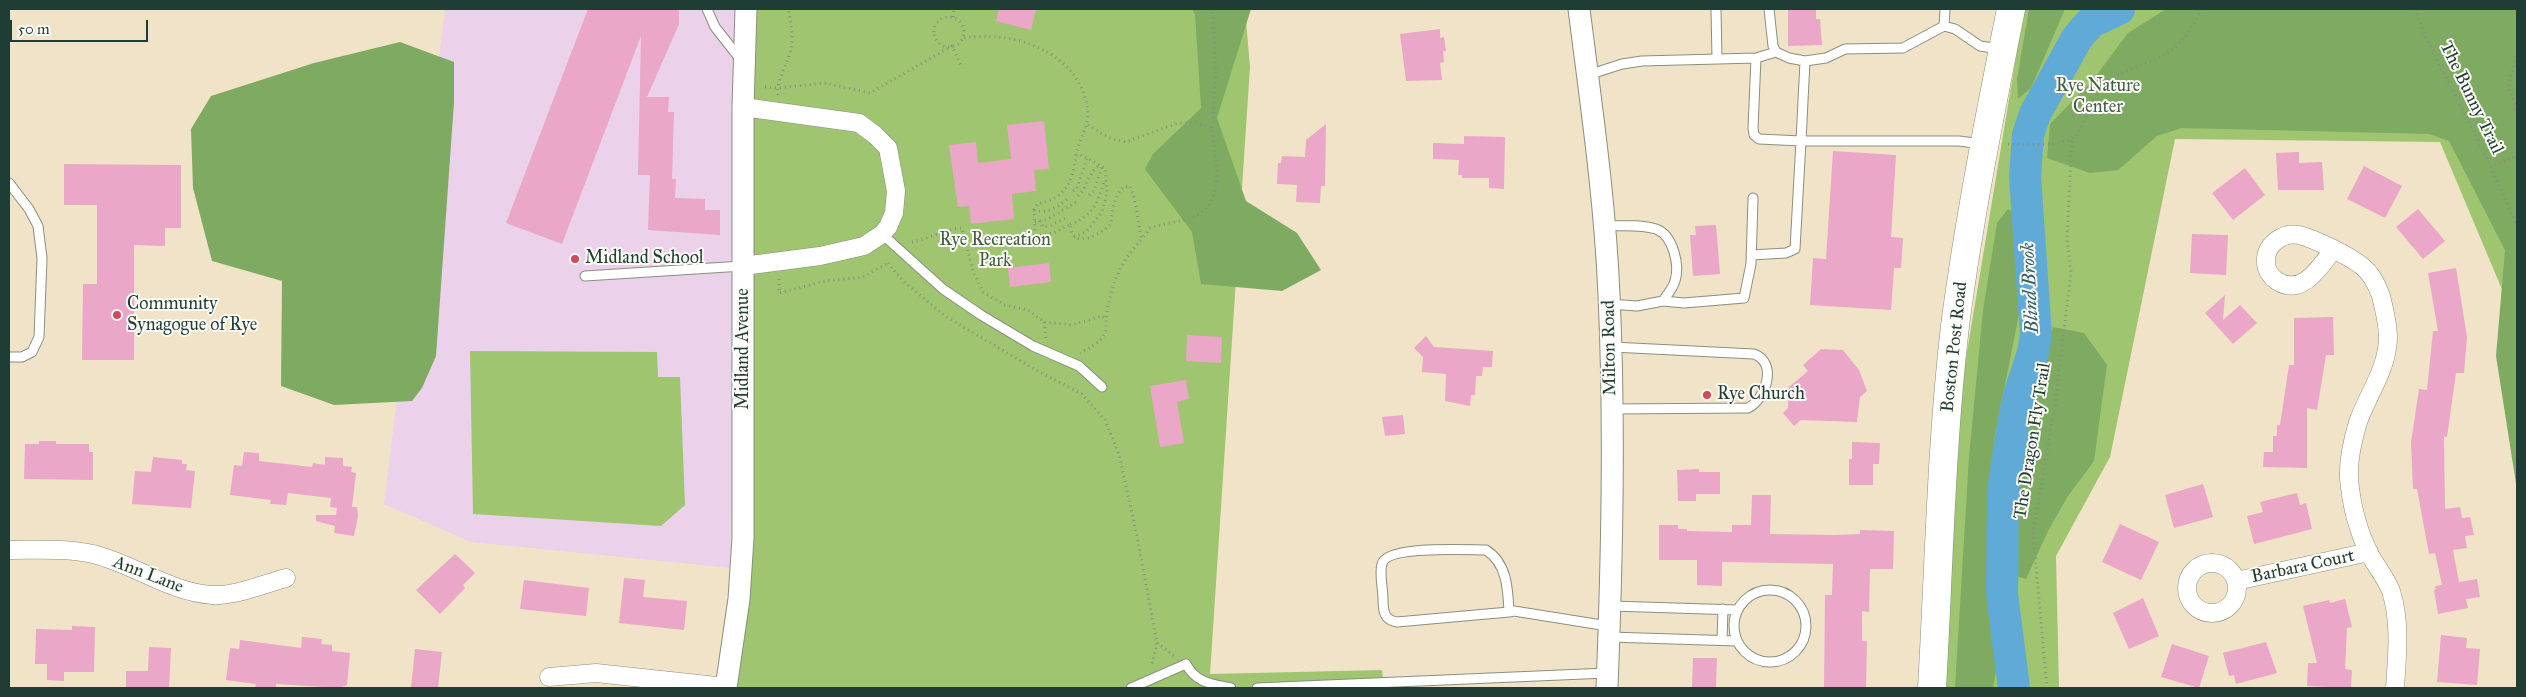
<!DOCTYPE html>
<html>
<head>
<meta charset="utf-8">
<style>
	body { margin:0 }
	#map { position:relative; width:2526px; height:697px; overflow:hidden; background:#f1e3c7; font-family:"IM FELL Great Primer",serif }
	canvas { display:block }
	.frame { position:absolute; inset:0; border:10px solid #1f3d34; pointer-events:none }
	.scale { position:absolute; left:10px; top:20px; width:138px; height:22px; box-sizing:border-box; border:2px solid #1f3d34; border-top:0; padding-left:6px; font-size:15px; line-height:18px; white-space:nowrap; color:#1f3d34; -webkit-text-stroke:4px #fdfcf7; paint-order:stroke }
</style>
</head>
<body>
<div id="map">
<canvas width="2526" height="697"></canvas>
<div class="frame"></div>
<div class="scale">50 m</div>
</div>
<script>
const context = document.querySelector('canvas').getContext('2d');
context.lineJoin = 'round';
function fill(path, color) {
  context.fillStyle = color;
  context.fill(path, 'evenodd');
}
function strokePath(path, color, width, dash) {
  context.strokeStyle = color;
  context.lineWidth = width;
  context.lineCap = dash ? 'butt' : 'round';
  context.setLineDash(dash || []);
  context.stroke(path);
}
function write(font, color, halo, rows, align = 'center') {
  context.font = font + ' "IM FELL Great Primer",serif';
  context.lineWidth = 4;
  context.setLineDash([]);
  context.textBaseline = 'middle';
  context.strokeStyle = halo;
  context.fillStyle = color;
  for (const [text, x, y, turn = 0] of rows) {
    context.save();
    context.translate(x, y);
    context.rotate((+turn || 0) * Math.PI / 180);
    context.textAlign = isNaN(turn) ? turn : align;
    if (halo) context.strokeText(text, 0, 0);
    context.fillText(text, 0, 0);
    context.restore();
  }
}
const built = new Path2D(`
	M445,9H738L731,568L471,542L384,504Z`);
const green = new Path2D(`
	M755,9H1245L1250,67L1210,674L1382,670L1384,688H735Z
	M2024,9H2517V325L2440,142L2175,139L2110,457L2056,556L2059,688H1943L1962,382Z
	M470,351L657,352L658,377H680L685,505L661,526L473,514Z`);
const forest = new Path2D(`
	M1192,9H1251L1217,118L1246,201L1297,233L1321,270L1282,291L1201,284L1192,232L1145,169L1153,154L1201,108L1195,14Z
	M2029,9H2065L2031,88L2018,99L2017,79Z
	M2166,9H2517V490L2496,356L2505,250L2449,141L2429,134L2182,128L2157,136L2118,170L2090,173L2047,158L2050,124L2093,80L2128,33Z
	M400,42L454,62V102L436,356L422,388L412,401L334,405L281,386L282,281L212,261L193,188L191,129L211,96L314,63Z
	M2008,209L2016,214L2022,245L2023,294L1995,435L1990,478L1988,541L1999,655L1993,688H1955L1969,457L1983,310L1997,223Z
	M2053,327L2084,333L2107,365L2094,461L2068,496L2049,529L2026,579L2016,576L2014,565L2018,479L2028,422Z`);
const river = new Path2D(`
	M2014,688L2002,594L2003,491L2013,425L2020,392L2033,353L2036,335L2025,176L2028,135L2035,114L2077,38L2091,22L2119,9`);
const building = new Path2D(`
	M588,9H679V24L647,97H669L668,112H674L672,179H676L675,198L705,199V210H720V235L648,230L650,175H638L641,36L562,244L506,223Z
	M999,9H1036L1031,30L996,21Z
	M1788,9H1816V19H1820L1822,45L1788,46Z
	M1440,29V38L1444,37L1446,51H1443L1444,62L1440,63L1442,80L1406,81L1400,34Z
	M1044,121L1049,169L1034,170L1036,191L1012,194L1014,219L971,224L969,206L958,207L949,145L976,142L978,163L1011,159L1007,125Z
	M1326,124L1325,186H1321L1320,203L1296,202L1297,185L1277,184L1278,163H1281L1282,156L1305,157L1306,140Z
	M1464,136L1505,137L1504,189L1489,188V178H1462V175H1458L1459,160L1433,159V143L1464,144Z
	M1833,151L1896,155L1891,237L1903,238L1901,268H1894L1891,310L1810,305L1813,258L1826,259Z
	M2299,152V163L2322,162L2324,190H2278L2276,153Z
	M64,164L181,165V228H165V246L134,245V360H82L83,284H97V205H64Z
	M2364,166L2402,186L2385,218L2347,199Z
	M2245,168L2265,195L2233,220L2212,193Z
	M2418,209L2445,241L2423,259L2396,227Z
	M1716,225L1720,274L1693,276L1690,235H1696L1695,226Z
	M2192,234L2228,235L2226,275L2190,273Z
	M1049,263L1051,282L1010,287L1008,268Z
	M2456,268L2467,337L2464,373H2456L2447,437H2444L2445,509L2460,507L2462,518L2470,517L2474,535L2465,536L2467,548L2453,550L2459,582L2477,579L2480,597L2466,599L2468,608L2438,614L2434,590L2436,589L2435,586L2442,585L2435,553L2429,554L2417,489H2413L2411,442L2419,389L2427,390L2433,331H2438L2428,273Z
	M2225,295L2223,320L2240,305L2257,323L2233,344L2205,313Z
	M2333,317L2334,355H2326L2317,410L2307,408V468L2263,467L2264,452H2273V436H2277V425H2280L2289,365H2294V318Z
	M1187,335L1222,337L1221,363L1186,361Z
	M1426,336L1434,347L1493,351L1492,367H1483L1482,376H1476L1475,395H1471L1470,406L1445,401L1446,374L1422,372L1423,357L1414,348Z
	M1821,349L1843,350L1859,370L1867,391L1860,397L1857,422L1801,420L1794,426L1783,413L1788,408L1789,387L1808,371L1803,365Z
	M1186,380L1189,399L1177,402L1184,443L1160,447L1150,386Z
	M1403,415L1405,434L1385,436L1382,417Z
	M39,441H56V444H89V452H93V480L24,479L25,444H39Z
	M1852,442L1880,443L1879,464H1873V485H1849V459H1852Z
	M244,452L259,453V461L312,467L313,463L325,465V457L343,458V466L352,467L351,472L356,473L352,507H357L358,516L354,536L334,533L335,526L316,521V515H336L337,508L330,507L331,498L288,493L286,505L270,504L271,500L230,495L234,465L242,466Z
	M153,457L182,460V464H187L186,470L195,471L191,508L132,504L135,471L151,472Z
	M1699,469V472H1720V494H1696V501H1678L1677,470Z
	M2203,484L2213,517L2174,528L2165,495Z
	M2297,493L2300,505L2306,503L2312,529L2254,544L2247,516L2263,512L2260,502Z
	M1752,495H1771L1770,534L1835,535L1860,534V530L1894,531L1893,569H1870L1869,612L1862,611V641H1867L1866,688H1824L1825,595H1832L1833,564L1722,562V586L1697,585V560H1659V525H1678V529H1687V531L1732,532V525H1751Z
	M2120,524L2159,542L2141,580L2102,562Z
	M455,554L475,573L463,585L465,588L440,614L416,590Z
	M624,578L645,580L643,597L687,601L684,630L619,623Z
	M524,580L589,588L586,616L520,609Z
	M2143,598L2159,636L2129,649L2113,613Z
	M2345,599L2352,627L2347,628L2345,669L2352,670L2351,688L2307,686L2308,663H2317L2303,606L2329,600L2330,603Z
	M72,626L95,627L94,672H64V681L47,680V664H35L36,629L72,630Z
	M2441,635L2467,638L2466,648L2480,649L2477,685L2437,682Z
	M302,637L322,639L321,644L332,645V651L350,653L347,685L339,688L276,684V688H255L256,684L226,680L230,648L239,649L240,640L301,648Z
	M2266,642L2277,673L2236,684L2234,675L2229,676L2223,653Z
	M2172,644L2209,656L2199,688L2161,677Z
	M149,647L171,648L169,688H126V671H148Z
	M415,649L442,652L438,688H411Z
	M1693,658H1717L1716,688H1692Z`);
const path = new Path2D(`
	M2415,9L2426,38L2478,140L2517,225
	M934 32a15 15 0 1 1 30 0a15 15 0 1 1-30 0Z
	M953,17L954,9
	M2517,56L2508,86L2517,109
	M765,87L777,88L824,83L870,93L952,46L962,68
	M778,95C776,80 786,67 790,53C794,39 791,22 788,9
	M1088,125L1109,138L1126,142L1178,123H1196L1212,128C1214,154 1228,201 1195,216C1182,222 1164,223 1150,228L1142,239
	M1212,128L1216,67L1212,9
	M2008,144C2024,144 2059,147 2072,138C2087,129 2088,98 2102,85C2109,78 2119,74 2129,70C2169,53 2183,51 2201,9
	M2490,167L2517,156
	M1073,191L1077,188L1087,159
	M1089,195L1094,191L1102,167
	M1078,196C1089,186 1086,176 1098,166
	M1034,210C1049,215 1059,205 1070,197
	M1039,221L1043,227L1052,225L1068,217
	M1035,222L1048,219L1076,202
	M1070,224C1092,217 1098,203 1104,182
	M1035,236L1054,233L1070,224C1071,251 1100,235 1111,224C1112,210 1114,197 1123,187L1130,186C1136,197 1138,225 1142,239C1119,263 1110,287 1106,319
	M1074,237L1086,232L1102,212L1107,194L1105,168L1077,153
	M912,242C928,239 948,228 962,228L966,245L1035,236L1034,210L1037,204C1066,198 1072,183 1076,156C1079,138 1091,125 1087,105C1076,50 1012,30 963,38
	M966,245L973,271L983,292L1005,305L1028,310L1044,322L1072,325L1102,316L1106,319C1108,340 1097,343 1080,353
	M888,263L903,281L945,316L1036,370L1082,394L1105,420L1119,454L1137,536L1157,643L1152,664
	M779,279V293L825,281L863,277L888,263
	M1044,322L1046,338
	M1157,643L1174,656
	M2047,688L2033,533L2055,406L2071,272L2067,238L2072,138`);
const service = new Path2D(`
	M707,9L715,27L741,60
	M1769,9L1773,46L1776,52L1789,58L1805,61L1826,58L1845,49L1903,48L1944,26L1955,29L1980,46L2000,49
	M1716,10L1717,58
	M1944,26L1945,9
	M1805,61L1801,141H1959L1982,144
	M1588,75L1622,64L1642,61L1756,58
	M9,183L29,209L38,226L42,258L39,337L32,352L22,357H9
	M1605,226C1621,226 1640,224 1656,229C1673,235 1680,265 1675,281C1673,288 1667,295 1663,301L1637,306L1609,304
	M882,234L943,289L981,315L1033,346L1079,366L1102,387
	M1751,255L1786,253L1795,249L1801,141L1759,139L1754,135L1753,128L1756,58L1776,52
	M585,276L743,266
	M1663,301L1684,303L1744,298L1751,264L1753,198
	M1612,347L1754,354C1778,363 1766,399 1748,408L1612,409
	M1734 626a36 36 0 1 1 72 0a36 36 0 1 1-72 0Z
	M1611,606L1738,610
	M1509,612C1508,589 1507,563 1486,550C1468,550 1386,545 1382,564C1379,574 1383,588 1383,599C1383,611 1384,620 1397,622L1509,612L1514,611L1608,626
	M1609,637L1737,641
	M1722,640L1723,609
	M1131,688L1186,664C1196,683 1212,684 1231,688
	M1257,688L1607,673`);
const minor = new Path2D(`
	M2333,250C2320,267 2302,297 2277,281C2271,277 2266,270 2266,262C2265,245 2282,232 2299,235C2315,239 2350,256 2363,267C2372,274 2377,285 2381,296C2384,309 2388,323 2388,337C2388,368 2368,394 2358,422C2353,439 2348,461 2349,478C2351,504 2358,531 2370,555C2376,566 2386,578 2391,591C2401,623 2397,655 2395,688
	M743,266L820,256L864,246L882,234L888,227L894,213L896,191L888,148L875,135L859,123L743,107
	M9,550C37,550 66,548 93,554C134,564 169,592 212,595C236,596 263,584 286,578
	M2187 588a25 25 0 1 1 50 0a25 25 0 1 1-50 0Z
	M2236,581L2369,552
	M549,677L596,673L726,687`);
const tertiary = new Path2D(`
	M1579,9C1591,104 1605,199 1609,295C1615,426 1612,557 1607,688
	M726,688L739,599L743,538V107L746,9`);
const primary = new Path2D(`
	M1932,688C1939,568 1941,446 1955,326C1969,219 1990,114 2011,9`);
const markers = [
	[575,259,5,"#d1495b"],
	[117,315,5,"#d1495b"],
	[1707,395,5,"#d1495b"]
];
const parkNames = [
	["Rye Nature",2098,87],
	["Center",2098,108],
	["Rye Recreation",995,241],
	["Park",995,262]
];
const streetNames = [
	["The Bunny Trail",2471,98,64],
	["Boston Post Road",1955,347,-84],
	["Milton Road",1610,348,-91],
	["Midland Avenue",744,349,-90],
	["The Dragon Fly Trail",2033,441,-81],
	["Barbara Court",2303,567,-12],
	["Ann Lane",148,575,21]
];
const poiNames = [
	["Midland School",585,259],
	["Community",127,305],
	["Synagogue of Rye",127,326],
	["Rye Church",1717,395]
];
const waterNames = [
	["Blind Brook",2031,288,-93]
];
fill(built, '#ecd1ea');
fill(green, '#9fc570');
fill(forest, '#7faa62');
strokePath(river, '#60aad8', 32);
fill(building, '#eaa7c8');
strokePath(service, '#88907e', 11);
strokePath(minor, '#88907e', 19);
strokePath(tertiary, '#88907e', 23);
strokePath(primary, '#88907e', 29);
strokePath(path, '#88907e', 3, [1, 4]);
strokePath(service, '#fff', 9);
strokePath(minor, '#fff', 18);
strokePath(tertiary, '#fff', 21);
strokePath(primary, '#fff', 28);
for (const [x, y, r, color] of markers) {
  const dot = new Path2D();
  dot.arc(x, y, r, 0, 2 * Math.PI);
  context.fillStyle = color;
  context.fill(dot);
  strokePath(dot, '#fdfcf7', 2);
}
write('18px', '#3f5f43', '#fdfcf7', parkNames);
write('18px', '#1f3d34', '#fdfcf7', streetNames);
write('18px', '#1f3d34', '#fdfcf7', poiNames, 'left');
write('italic 19px', '#325e65', '#fdfcf7', waterNames);
</script>
</body>
</html>
